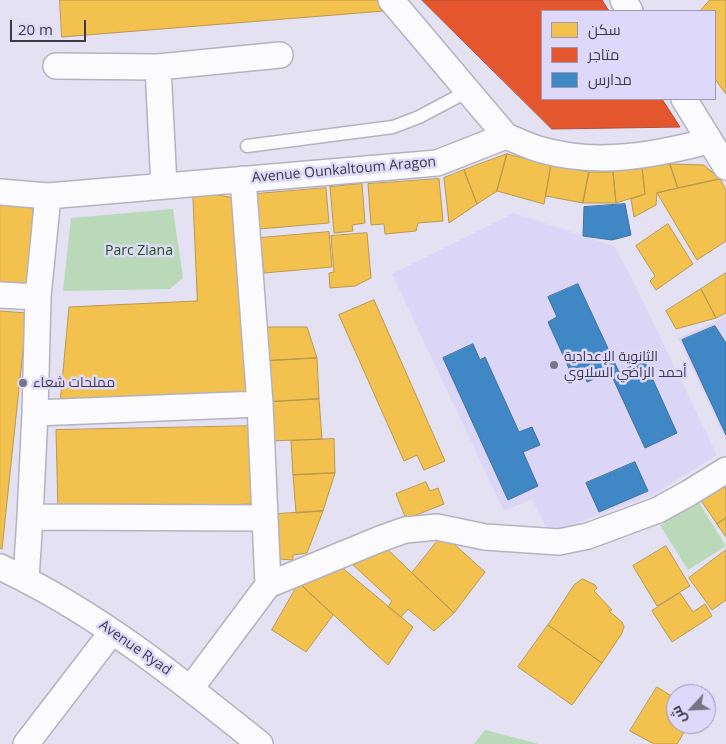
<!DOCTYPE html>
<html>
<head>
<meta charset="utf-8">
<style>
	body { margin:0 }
	#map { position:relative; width:726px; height:744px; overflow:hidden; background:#e4e1f3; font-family:"Open Sans",Cairo,sans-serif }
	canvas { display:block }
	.legend { position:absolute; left:541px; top:10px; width:175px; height:90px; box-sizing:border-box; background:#ded9fb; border:1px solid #9d99b3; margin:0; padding:6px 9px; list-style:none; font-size:15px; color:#3c3a47 }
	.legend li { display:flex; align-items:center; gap:10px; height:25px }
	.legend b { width:25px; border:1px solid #9d99b3 }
	.north { position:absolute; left:666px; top:684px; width:50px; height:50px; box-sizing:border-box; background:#ded9fb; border:1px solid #9d99b3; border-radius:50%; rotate:245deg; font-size:14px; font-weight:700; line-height:20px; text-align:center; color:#3c3a47 }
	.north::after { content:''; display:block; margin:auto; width:18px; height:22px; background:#777483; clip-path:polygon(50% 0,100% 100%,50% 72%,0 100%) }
	.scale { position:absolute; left:10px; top:20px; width:76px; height:22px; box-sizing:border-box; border:2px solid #3c3a47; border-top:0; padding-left:6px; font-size:15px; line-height:18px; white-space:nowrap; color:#3c3a47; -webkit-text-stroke:4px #ded9fb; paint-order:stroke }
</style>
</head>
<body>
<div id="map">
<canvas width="726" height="744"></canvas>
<ul class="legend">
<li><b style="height:14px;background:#f2c14e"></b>سكن</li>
<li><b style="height:14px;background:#e4572e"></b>متاجر</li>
<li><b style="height:14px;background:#3f88c5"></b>مدارس</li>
</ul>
<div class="north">ش</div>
<div class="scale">20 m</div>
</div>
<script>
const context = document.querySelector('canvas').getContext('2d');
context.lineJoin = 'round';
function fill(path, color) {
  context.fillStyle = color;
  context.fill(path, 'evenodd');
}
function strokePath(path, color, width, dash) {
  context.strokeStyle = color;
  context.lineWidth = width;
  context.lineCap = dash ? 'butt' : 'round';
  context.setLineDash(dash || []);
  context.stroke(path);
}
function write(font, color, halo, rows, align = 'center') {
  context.font = font + ' "Open Sans",Cairo,sans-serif';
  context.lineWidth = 5;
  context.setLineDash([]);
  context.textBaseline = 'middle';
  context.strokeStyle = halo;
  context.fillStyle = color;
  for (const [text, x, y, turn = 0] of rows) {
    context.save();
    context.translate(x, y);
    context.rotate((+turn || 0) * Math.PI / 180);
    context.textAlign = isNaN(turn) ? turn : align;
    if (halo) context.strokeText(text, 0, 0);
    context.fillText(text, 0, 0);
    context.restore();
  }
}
const built = new Path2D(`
	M514,213L614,246L630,275L717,455L653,495L549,533L532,499L504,511L392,274Z
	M726,316V440L678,338Z`);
const green = new Path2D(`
	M173,209L183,278L170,289L63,291L71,218Z
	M698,501L726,546L688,570L660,525Z
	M485,730L539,744H474Z`);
const homes = new Path2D(`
	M60,0H387L396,10L62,37Z
	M710,0H726V94L715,79V11H700Z
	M507,154L497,191L477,204L464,170Z
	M507,154L551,165L544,204L497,191Z
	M670,164L678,188L657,193L656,205L634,217L631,199L645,194L642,168Z
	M670,164L704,165L720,179L678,188Z
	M551,165L589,172L583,203L546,196Z
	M642,168L645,194L616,203L613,172Z
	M464,170L477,204L449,223L444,178Z
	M589,172H613L616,203H583Z
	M439,179L443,221L418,223L416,231L385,234L384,224L371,225L368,184Z
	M720,179L726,190V241L697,260L657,193Z
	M362,184L365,223L352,225L353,231L334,233L330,187Z
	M326,188L329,223L259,229L256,194Z
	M193,190L234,198L250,395L60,404L69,307L197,301Z
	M0,197L34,199L27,286L0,283Z
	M668,224L693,264L656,290L650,281L655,276L636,246Z
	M329,232L332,267L264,273L260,238Z
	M367,233L371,278L355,286L330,288L329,273L334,272L331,236Z
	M726,273V313L716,318L701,289Z
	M701,289L716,318L676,329L666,311Z
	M374,300L445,461L424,470L417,455L404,461L339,315Z
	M0,311L27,313L2,549L0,548Z
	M261,327H307L317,358L264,361Z
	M317,358L319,399L267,402L264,361Z
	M319,399L322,439L269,441L267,402Z
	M256,426L252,504L58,512L56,430Z
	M334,439L335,473L293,475L291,441Z
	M335,473L323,511L296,513L293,475Z
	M726,481V518L717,524L700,499Z
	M426,482L430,491L438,488L444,504L406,519L396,494Z
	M323,511L307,553L293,555V560L279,559L277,514Z
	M726,518V537L717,524Z
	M443,534L485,572L454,613L412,573Z
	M666,546L690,586L657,606L633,566Z
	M386,548L454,613L434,631L408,609L401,617L388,607L392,601L352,564Z
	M726,550V600L712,610L689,578Z
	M340,566L413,627L388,665L299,583Z
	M583,579L595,585L597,588L594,591L612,610L609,611L622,622L624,627L621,635L602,663L548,625L574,585Z
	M299,583L333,615L306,652L272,630Z
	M680,593L693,612L705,604L712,616L672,642L652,611Z
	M548,625L602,663L572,705L518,667Z
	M657,687L676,699V724H689L677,744H654L630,731Z`);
const shops = new Path2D(`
	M422,0H602L609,11H542V99H662L680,127L552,129Z`);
const schools = new Path2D(`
	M625,204L631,235L612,240L583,236L584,207Z
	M578,284L619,372L644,360L677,433L645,448L610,372L587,382L582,371L572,375L548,322L557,317L548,297Z
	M715,326L726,343V435L682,340Z
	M473,344L480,360L485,357L519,432L532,427L540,445L523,452L538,486L508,500L443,358Z
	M635,462L648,491L599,512L586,483Z`);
const service = new Path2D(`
	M247,146L393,127L419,117L468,91`);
const minor = new Path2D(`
	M391,0L506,136
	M623,0L630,11
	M56,66L158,67L280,55
	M158,67L164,186
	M684,99L726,167
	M243,179L260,404L268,585
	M0,192L48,196L437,163L506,136C518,141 530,147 542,150C599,166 654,155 709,141
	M0,295L38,297
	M35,413L260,404
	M30,517L265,518
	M0,567C96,612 178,678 260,744
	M26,579L30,517L35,413L38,297L48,196
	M191,688L268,585L380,539L405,530L437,527L485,537L559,542L588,536L658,510L689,493L726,470
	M26,744L112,632`);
const markers = [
	[554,365,5,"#777483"],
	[23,383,5,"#777483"]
];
const streetNames = [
	["Avenue Ounkaltoum Aragon",344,170,-5],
	["Avenue Ryad",135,648,35]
];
const parkNames = [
	["Parc Ziana",139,251]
];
const poiNames = [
	["الثانوية الإعدادية",564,357],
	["أحمد الراضي السلاوي",564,373],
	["مملحات شعاء",33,383]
];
fill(built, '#dbd6f5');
fill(green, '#b9d9b9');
fill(homes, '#f2c14e');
strokePath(homes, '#bb984c', 1);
fill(shops, '#e4572e');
strokePath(shops, '#b24e36', 1);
fill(schools, '#3f88c5');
strokePath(schools, '#3e719f', 1);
strokePath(service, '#b4b2c0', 15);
strokePath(minor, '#b4b2c0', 28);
strokePath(service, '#fbfafd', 12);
strokePath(minor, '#fbfafd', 25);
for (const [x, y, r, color] of markers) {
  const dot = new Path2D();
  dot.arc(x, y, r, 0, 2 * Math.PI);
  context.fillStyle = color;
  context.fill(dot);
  strokePath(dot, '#ded9fb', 2);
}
write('14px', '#3c3a47', '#ded9fb', streetNames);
write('14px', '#1d560d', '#ded9fb', parkNames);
write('14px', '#3c3a47', '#ded9fb', poiNames, 'left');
</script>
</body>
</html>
